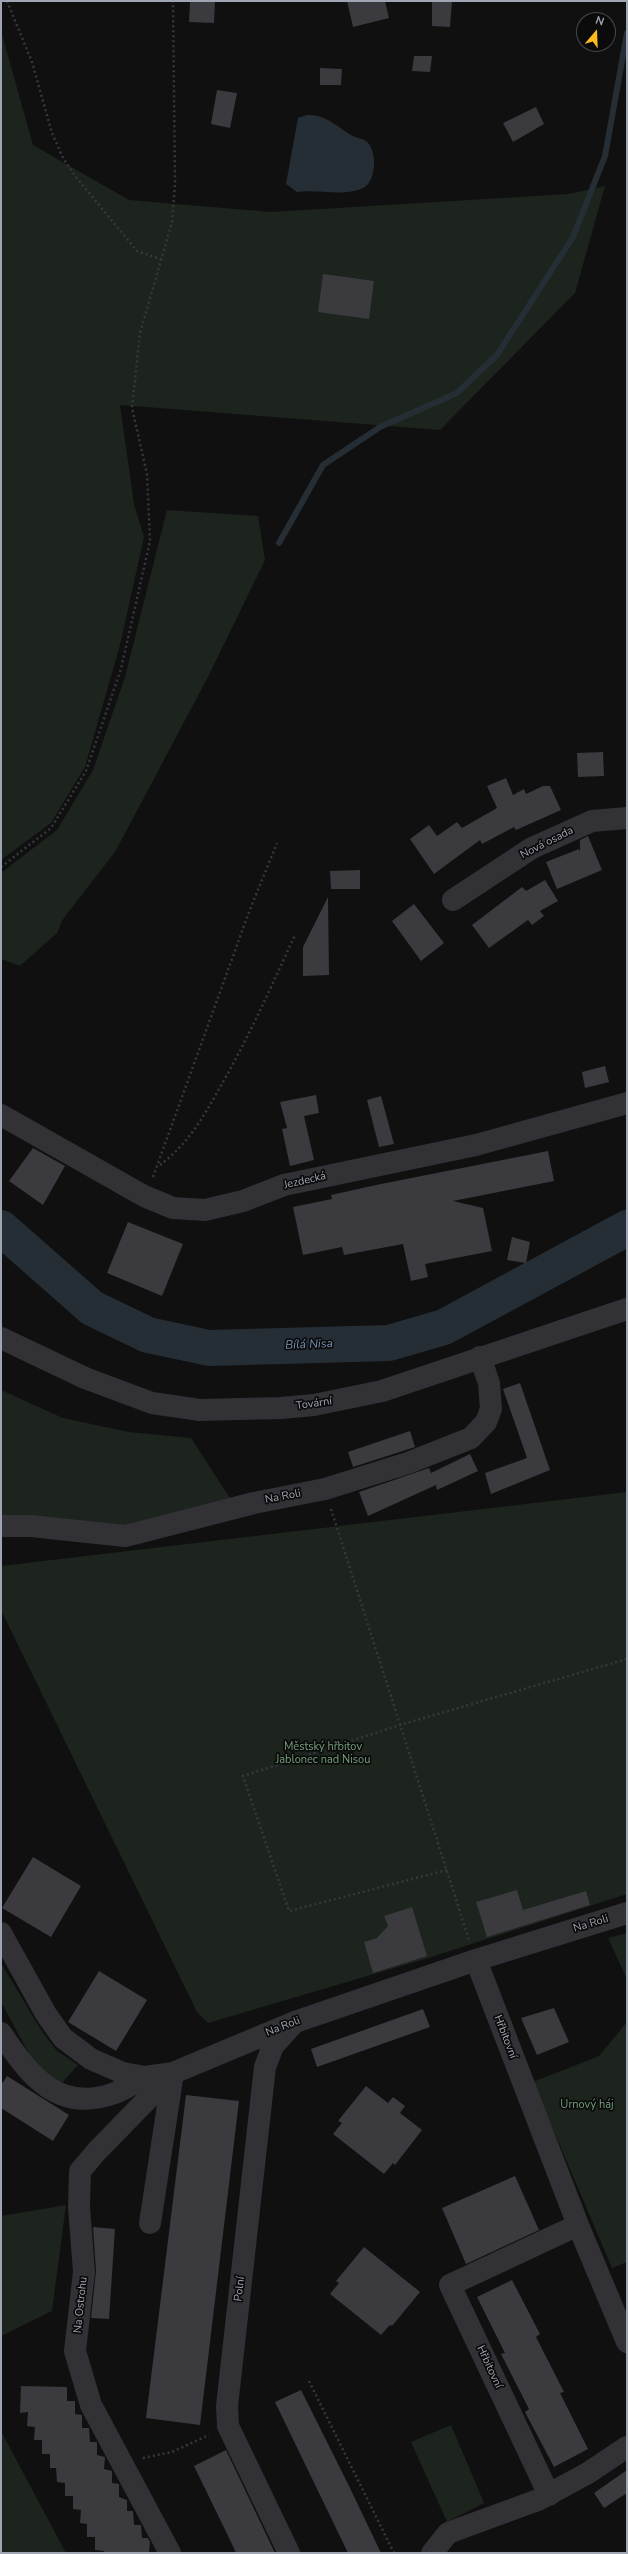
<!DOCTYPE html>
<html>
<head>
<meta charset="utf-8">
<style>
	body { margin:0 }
	#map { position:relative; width:628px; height:2554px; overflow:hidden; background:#101011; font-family:"Nunito Sans",sans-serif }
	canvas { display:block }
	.frame { position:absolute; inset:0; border:2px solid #a0a5b3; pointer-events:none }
	.north { position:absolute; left:576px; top:12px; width:40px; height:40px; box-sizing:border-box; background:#0b0b0c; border:1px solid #47494f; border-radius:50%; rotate:19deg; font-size:11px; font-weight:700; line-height:16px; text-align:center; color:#a0a5b3 }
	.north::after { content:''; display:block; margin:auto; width:14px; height:18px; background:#fbbb1e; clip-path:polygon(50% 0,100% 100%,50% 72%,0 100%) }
</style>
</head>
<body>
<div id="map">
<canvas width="628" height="2554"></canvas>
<div class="frame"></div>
<div class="north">N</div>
</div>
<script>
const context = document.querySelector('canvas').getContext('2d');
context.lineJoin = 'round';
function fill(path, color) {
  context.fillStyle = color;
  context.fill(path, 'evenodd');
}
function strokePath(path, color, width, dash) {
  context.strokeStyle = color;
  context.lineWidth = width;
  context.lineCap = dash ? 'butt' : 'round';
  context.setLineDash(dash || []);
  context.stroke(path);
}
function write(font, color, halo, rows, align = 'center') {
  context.font = font + ' "Nunito Sans",sans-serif';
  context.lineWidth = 3.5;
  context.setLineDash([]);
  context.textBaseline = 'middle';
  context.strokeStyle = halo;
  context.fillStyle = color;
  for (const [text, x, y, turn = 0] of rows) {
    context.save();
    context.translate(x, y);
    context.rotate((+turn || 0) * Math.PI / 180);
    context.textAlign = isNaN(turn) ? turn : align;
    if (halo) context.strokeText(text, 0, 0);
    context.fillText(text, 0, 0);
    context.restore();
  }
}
const green = new Path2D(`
	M1,31L33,145L129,200L271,212L569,194L605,186L575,293L440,430L120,405L134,504L144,537L120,645L85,767L51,823L1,860Z
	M167,510L258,516L265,560L208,677L115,852L63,919L57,933L20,966L1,959V873L57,830L93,770L125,677Z
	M1,1390L63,1418L129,1432L191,1438L230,1498L123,1525L1,1515Z
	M627,1492V1894L425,1959L208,2023L197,2012L1,1610V1566Z
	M627,1933V1979L608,1938Z
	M1,1963L41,2030L56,2050L78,2065L60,2085L39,2072L1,2002Z
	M627,2022V2262L612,2268L533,2082L599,2056Z
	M66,2205L52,2311L1,2336V2216Z
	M451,2425L484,2503L447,2522L411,2442Z
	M1,2431L66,2553H1Z`);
const water = new Path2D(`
	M307,115C326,114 337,127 353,136C357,138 364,139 367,142C378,152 376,182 363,188C344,197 318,189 297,192L286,184L298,118Z`);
const stream = new Path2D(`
	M279,543L323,465L380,427L457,393L497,355L573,237L605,156L627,33`);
const river = new Path2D(`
	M1,1228L92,1308L148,1335L209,1348L389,1343L444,1327L627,1228`);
const building = new Path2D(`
	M190,1H215L214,23L189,22Z
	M347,1H385L389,18L353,27Z
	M432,1H452L450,27L432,26Z
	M414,56H432L430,72L412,71Z
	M320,68L342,69L341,85H320Z
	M217,90L237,93L230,128L211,124Z
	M536,107L544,124L513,142L503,123Z
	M323,274L374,281L369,319L318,312Z
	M603,752L604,776L578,777L577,753Z
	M506,778L513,795L524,789L526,794L543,786H550L561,810L516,830L514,827L482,844L480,840L434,874L410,839L429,825L437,836L457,822L462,828L497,808L487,786Z
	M588,836L602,870L557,889L546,862L579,849L580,852V840Z
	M360,870V889H331L330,871Z
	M545,880L558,901L540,911L544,916L532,925L528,920L489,948L472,925L522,887L526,891Z
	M328,897L329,975L303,976V947Z
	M414,904L444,943L421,961L392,921Z
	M605,1066L609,1082L585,1088L582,1072Z
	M316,1095L319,1113L304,1116L314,1160L290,1166L282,1129L287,1128L280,1102Z
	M381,1096L394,1144L379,1147L367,1100Z
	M33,1148L65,1166L43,1205L9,1181Z
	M548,1151L554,1181L453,1201L483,1208L492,1251L425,1264L428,1277L411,1281L403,1244L344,1255L342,1247L303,1255L293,1207L332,1199L331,1195L376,1185Z
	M128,1222L183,1244L162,1296L107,1273Z
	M512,1237L530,1242L526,1263L507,1260Z
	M520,1383L550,1470L491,1494L485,1473L527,1458L503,1389Z
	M410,1431L415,1447L353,1467L348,1452Z
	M470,1454L478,1471L437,1490L436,1485L368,1516L359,1492L429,1468L432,1476L431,1473Z
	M33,1857L81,1886L51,1937L2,1908Z
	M517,1890L523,1910L586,1891L590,1905L487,1937L476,1902Z
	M412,1907L427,1956L373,1973L364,1942L377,1938L388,1926L384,1916Z
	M99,1971L147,2000L116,2051L68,2022Z
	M554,2008L569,2042L537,2055L521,2018Z
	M423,2009L430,2027L317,2067L311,2049Z
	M7,2076L69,2115L53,2141L1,2108V2085Z
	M366,2086L388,2103L393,2097L405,2106L400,2113L422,2130L395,2165L393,2163L384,2174L333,2134L342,2123L338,2121Z
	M186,2095L239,2101L200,2425L146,2418Z
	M515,2176L539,2230L466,2264L442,2208Z
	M93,2227L115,2229L109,2319L91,2318L96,2271Z
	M364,2247L420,2292L392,2326L390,2325L381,2335L330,2294L339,2283L336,2281Z
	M512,2280L540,2334L536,2337L564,2392L560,2393L588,2449L554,2467L525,2412L529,2409L501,2354L505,2353L477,2297Z
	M21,2386L67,2387V2401H75V2414L82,2415V2428H89L90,2442H97V2455L105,2457L104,2469L112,2471V2483L119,2484V2497L127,2500V2511H133L134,2525H141L142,2538H148L150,2542L149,2553H104V2551L95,2550V2537H87V2524L80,2523L81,2510L73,2509V2496H65V2483L57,2482L56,2468H50V2454H42V2440H34L35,2427L27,2426L28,2412L20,2413Z
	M301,2390L349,2486L381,2553H348L275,2402Z
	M226,2450L275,2553H236L230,2540L194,2466Z
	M627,2470V2493L604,2508L594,2493Z`);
const path = new Path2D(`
	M7,1L32,62L52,133L63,158L76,177L137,251L163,260
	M1,867L51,828L86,771L121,669L150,541L147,474L132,408L140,333L172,222L175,184L173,1
	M160,1165C187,1145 203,1118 219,1089C248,1039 271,987 295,935
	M153,1177L249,912L277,843
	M331,1509L469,1940
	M447,1870L289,1911L243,1776L400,1725L627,1659
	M309,2381L394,2553
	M143,2458L172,2452L209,2435`);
const minor = new Path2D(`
	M453,900L532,848L592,821L627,818
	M1,1115L144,1196L173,1208L205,1210L243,1201L284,1185L476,1145L627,1103
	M1,1338L85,1378L152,1403L200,1410L281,1408L314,1405L382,1391L627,1309
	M1,1526H31L125,1536L254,1503L325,1489L408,1463L471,1438L486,1422L491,1409L489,1383L480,1357
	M1,1933L46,2014L63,2038L91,2059L123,2073L145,2077L173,2073L295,2022L476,1960L627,1913
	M476,1960L578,2225L627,2342
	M1,2033C29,2075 58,2114 115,2093C125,2089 135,2082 145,2077
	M150,2223L173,2073
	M549,2495L450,2285L578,2225
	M170,2553L91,2405L75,2351L84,2272L79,2207L80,2171L97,2151L173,2073
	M289,2553L228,2426L227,2406L265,2067L273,2046L292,2025
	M432,2553L448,2533L538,2500L588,2473L627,2447`);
const streetNames = [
	["Nová osada",547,843,-27],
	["Jezdecká",305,1181,-13],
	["Tovární",314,1404,-8],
	["Na Roli",283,1497,-11],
	["Na Roli",591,1924,-17],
	["Na Roli",283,2027,-21],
	["Hřbitovní",505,2037,69],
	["Polní",240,2289,-84],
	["Na Ostrohu",81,2305,-84],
	["Hřbitovní",489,2367,65]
];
const parkNames = [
	["Městský hřbitov",323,1747],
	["Jablonec nad Nisou",323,1760],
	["Urnový háj",587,2105]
];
const waterNames = [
	["Bílá Nisa",309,1345,-2]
];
fill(green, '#1c241d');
fill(water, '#262e35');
strokePath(stream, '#262e35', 6);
strokePath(river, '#262e35', 36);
fill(building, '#3a3a3f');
strokePath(path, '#37383d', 2.5, [2, 3]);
strokePath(minor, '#313136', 22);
write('11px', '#a0a5b3', '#0b0b0c', streetNames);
write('11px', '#759f7a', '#0b0b0c', parkNames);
write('italic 12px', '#7492b1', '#0b0b0c', waterNames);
</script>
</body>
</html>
